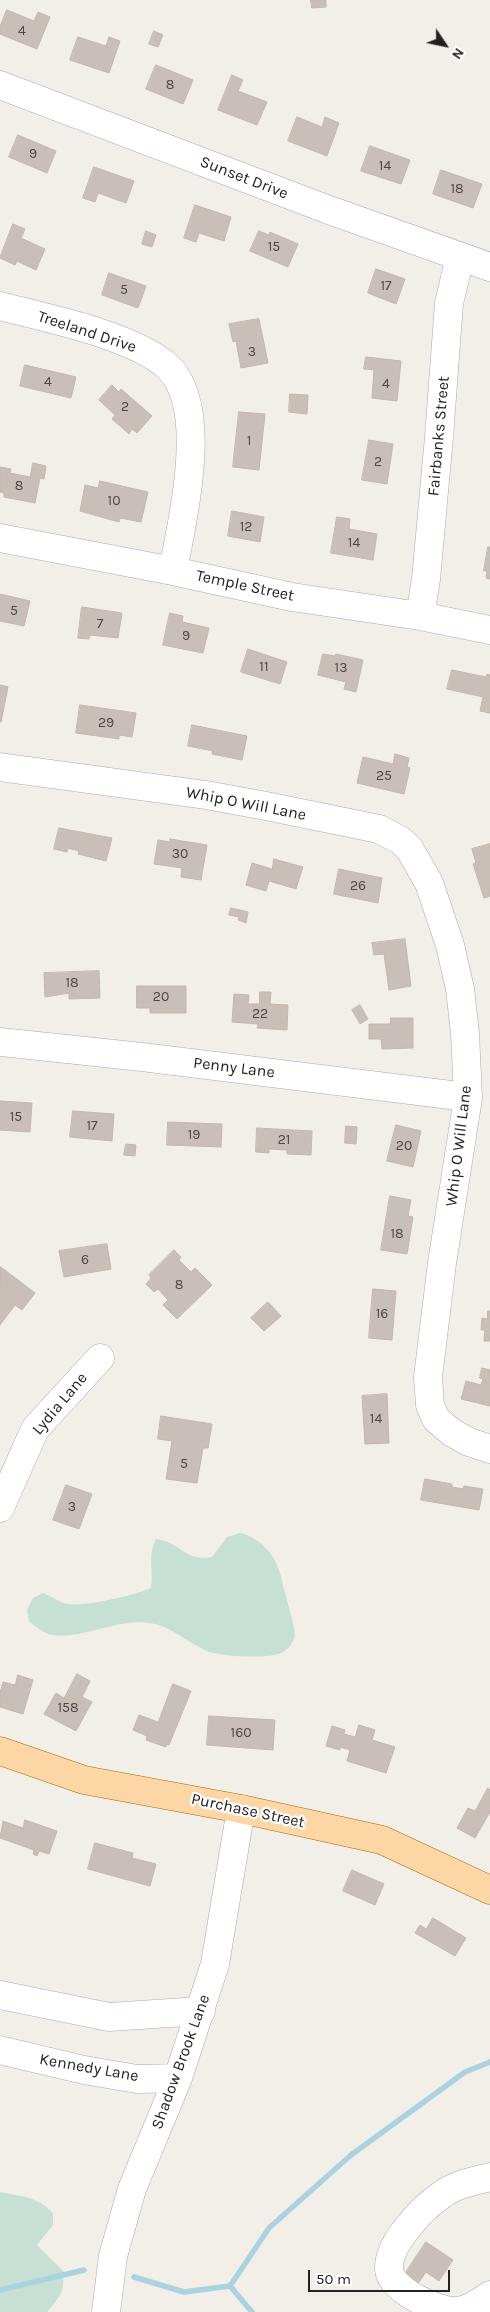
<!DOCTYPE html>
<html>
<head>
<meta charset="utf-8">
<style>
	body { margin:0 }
	#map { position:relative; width:490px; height:2312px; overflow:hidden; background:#f2efe9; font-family:Karla,sans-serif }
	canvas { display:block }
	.north { position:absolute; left:420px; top:20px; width:50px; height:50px; -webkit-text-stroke:4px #fff; paint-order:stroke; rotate:124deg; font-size:14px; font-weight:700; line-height:20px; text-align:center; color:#222 }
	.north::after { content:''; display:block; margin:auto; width:18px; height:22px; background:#222; clip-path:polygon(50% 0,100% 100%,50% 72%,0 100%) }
	.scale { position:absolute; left:308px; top:2270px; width:142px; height:22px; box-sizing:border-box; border:2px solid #222; border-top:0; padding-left:6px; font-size:15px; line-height:18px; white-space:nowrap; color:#222; -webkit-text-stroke:4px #fff; paint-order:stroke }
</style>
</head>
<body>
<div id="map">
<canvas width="490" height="2312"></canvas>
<div class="north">N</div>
<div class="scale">50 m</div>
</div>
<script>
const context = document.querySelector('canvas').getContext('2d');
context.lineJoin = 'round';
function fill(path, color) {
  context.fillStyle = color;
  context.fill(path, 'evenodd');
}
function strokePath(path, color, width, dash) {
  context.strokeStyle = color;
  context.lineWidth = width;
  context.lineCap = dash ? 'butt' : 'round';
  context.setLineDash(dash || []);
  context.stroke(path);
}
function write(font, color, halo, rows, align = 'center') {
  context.font = font + ' Karla,sans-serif';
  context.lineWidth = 4.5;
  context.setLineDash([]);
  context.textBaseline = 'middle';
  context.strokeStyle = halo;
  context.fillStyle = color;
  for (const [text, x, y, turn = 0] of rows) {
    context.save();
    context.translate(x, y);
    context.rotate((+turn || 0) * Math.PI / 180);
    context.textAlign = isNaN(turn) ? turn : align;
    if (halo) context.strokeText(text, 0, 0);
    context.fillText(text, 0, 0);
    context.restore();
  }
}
const wetland = new Path2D(`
	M240,1533C262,1538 278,1558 282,1581C284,1591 296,1629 295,1636C293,1643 288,1650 281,1653C269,1659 220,1657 207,1651C188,1643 170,1625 149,1623C118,1618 80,1640 52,1635C43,1633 36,1627 29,1621L27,1610L33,1598L43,1593C51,1596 60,1603 68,1604C84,1607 136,1595 151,1588C154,1569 147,1556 156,1539C181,1542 184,1562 212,1557L227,1537Z
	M0,2192C20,2196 39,2197 53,2213V2225L37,2245L63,2271C65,2292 60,2297 47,2312H0Z`);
const stream = new Path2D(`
	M134,2277L184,2292L230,2286L252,2312
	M230,2286L269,2228L351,2155L465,2072L490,2062
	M0,2290L84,2270`);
const building = new Path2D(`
	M311,0H326V7L312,8Z
	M7,10L34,21L38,12L50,17L37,49L0,34V27Z
	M154,31L163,35L158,47L149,44Z
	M78,37L106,46L109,37L120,41L109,73L70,60Z
	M156,65L193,80L183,104L146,89Z
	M232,75L243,80L238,91L267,102L257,125L218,110Z
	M297,117L322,127L325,117L339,123L327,156L288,141Z
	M18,135L56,151L47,173L9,157Z
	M370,146L410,160L401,184L361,171Z
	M94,167L134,181L126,203L98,193L95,202L83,198Z
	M441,170L482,184L473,208L433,194Z
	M195,205L231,217L224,241L199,233L196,242L184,238Z
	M13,224L25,229L21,238L45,249L36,270L17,261L15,265L0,258Z
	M146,231L156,235L152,247L142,244Z
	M259,231L269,235L270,232L298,244L288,267L250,251Z
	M376,269L405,279L396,304L368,293Z
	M109,273L146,286L138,308L102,295Z
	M259,319L268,363L241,368L236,341L233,342L229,324Z
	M366,357L401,361L397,401L372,398L374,370L364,369Z
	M25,365L76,377L71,398L20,386Z
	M112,385L119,392L121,389L152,416L137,433L132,429L129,434L112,419L115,415L99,400Z
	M290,394L308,395L307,414L289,412Z
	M239,412L265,414L259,470L233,467Z
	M369,440L393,444L387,484L362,480Z
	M33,463L46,466L44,479L40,478L35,503L4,497V493L0,492V467L11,469L10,473L30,477Z
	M100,481L148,492L141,522L120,518L119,522L80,511L85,485L98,488Z
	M232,511L264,517L260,542L228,536Z
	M337,517L350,519L349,529L377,534L373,560L331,553Z
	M488,547H490V579L486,578L487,571H484Z
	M0,594L30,601L24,626L0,621Z
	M82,607L122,613L118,638L90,635L89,639L78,638Z
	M170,613L183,616L182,622L209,628L203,653L163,645Z
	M248,649L287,662L280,684L241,672Z
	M323,654L335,656L336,654L363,660L356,692L344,689L346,682L318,675Z
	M452,670L486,677L487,674L490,675V713L480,711L483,697L447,689Z
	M0,685L8,687L1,722H0Z
	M80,705L136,713L132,737L119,735V739L76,733Z
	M192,725L247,736L242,760L212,754L213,751L188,746Z
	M395,754L409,758L407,767L410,768L404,794L357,783L363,757L393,764Z
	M59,828L112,838L106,861L78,854L79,851L68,848L67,852L54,849Z
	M170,839L207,845L201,880L181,877L182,868L154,864L158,840L170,842Z
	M490,844V896L484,898L473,864L476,863L472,849Z
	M274,859L303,867L296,889L269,881L266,891L246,885L252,863L272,869Z
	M339,869L382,878L378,903L334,894Z
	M231,908L248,912L246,923L238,920L239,917L229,915Z
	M405,939L411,986L389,990L384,954L374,955L372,943Z
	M99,971L100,998L69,999V993L45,997L44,973Z
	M137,986H186V1013H150V1008H137Z
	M260,992H271L270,1004L288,1005L287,1030L257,1028L258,1024L232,1022L234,994L249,995L248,1004H259Z
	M360,1005L368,1019L360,1024L352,1010Z
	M391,1018H413V1048L382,1049L381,1039H369V1024H390Z
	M0,1101L32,1103L30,1132L0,1130Z
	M73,1111L114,1114L112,1141L70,1137Z
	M168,1122L222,1124L221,1147L167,1145Z
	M396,1125L421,1131L413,1167L387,1161Z
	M346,1126L357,1127L356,1144L345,1143Z
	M257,1128L312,1131L311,1155L287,1154V1150L269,1149V1153L256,1152Z
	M126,1144L136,1145L135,1156L124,1155Z
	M390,1196L411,1200L408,1216L413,1217L407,1254L381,1250Z
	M107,1244L111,1269L64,1277L59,1251Z
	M174,1250L181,1257L179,1260L191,1272L195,1268L212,1285L177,1319L163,1305L168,1300L158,1289L154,1292L146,1284L151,1278L149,1275Z
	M1,1267L35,1293L22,1310L15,1305L0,1325Z
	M373,1289L396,1291L392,1340L369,1338Z
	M268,1302L281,1316L264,1331L251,1318Z
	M488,1311H490V1341H484L485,1330H481L482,1318L487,1319Z
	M482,1368L490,1370V1406L461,1399L466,1381L481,1385L483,1379L480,1378Z
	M387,1394L389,1443L365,1444L362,1396Z
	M161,1416L212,1424L208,1448H203L197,1483L166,1479L172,1441L158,1439Z
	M425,1479L452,1484V1487L463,1489L464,1486L483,1489L479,1510L421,1500Z
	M66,1485L92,1494L79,1529L53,1520Z
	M77,1674L90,1681L82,1697L92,1702L76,1731L44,1714L56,1693L64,1698Z
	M18,1675L33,1680L23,1714L0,1707V1693L3,1682L15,1685Z
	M173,1684L191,1691L169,1745L167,1744L166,1747L146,1740L147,1736L133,1730L139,1715L158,1722Z
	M209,1716L275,1720L273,1750L207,1745Z
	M359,1725L375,1730L372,1740L395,1747L386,1773L347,1761L350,1750L340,1747V1750L326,1746L332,1726L345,1730L344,1734L355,1737Z
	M488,1788L490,1790V1812L475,1838L457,1828L468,1808L475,1811Z
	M25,1820L57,1831L49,1854L39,1851L37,1856L33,1854L34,1850L0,1838L3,1821L23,1828Z
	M95,1843L133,1853L132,1858L156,1864L150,1886L88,1869Z
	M352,1870L384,1884L375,1905L343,1891Z
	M433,1918L466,1938L455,1956L415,1933L420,1925L426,1929Z
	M426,2242L453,2260L439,2281L426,2272L412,2292L399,2283Z`);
const minor = new Path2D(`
	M0,85L329,210L490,267
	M0,306C46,318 132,335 167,366C211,406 182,519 173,571
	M0,538L173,571L292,597L420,616L490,630
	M420,616L426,579L439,437L449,303L460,257
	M0,767L206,795L266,806L379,829L400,840L409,848L429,883L450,945L460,989L465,1033L468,1098L442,1263L428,1377L430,1405L436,1419L451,1432L469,1442L490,1449
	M0,1042L142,1057L467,1097
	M0,1508L35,1429L100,1358
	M0,1995L109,2017L201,2011
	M0,2050L84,2070L137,2079L178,2078
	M490,2177C474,2181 457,2184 443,2194C423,2207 388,2243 389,2269C390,2290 438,2312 456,2311C469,2310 480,2302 490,2295
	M106,2312L113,2256L132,2189L178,2078L215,1964L241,1809`);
const major = new Path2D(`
	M0,1751L84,1780L241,1809L382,1840L490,1890`);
const numberNames = [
	["4",22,31],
	["8",170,85],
	["9",33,154],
	["14",385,166],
	["18",457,189],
	["15",274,247],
	["17",386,286],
	["5",124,290],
	["3",252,352],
	["4",48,382],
	["4",386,384],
	["2",125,407],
	["1",249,441],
	["2",378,462],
	["8",19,486],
	["10",114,501],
	["12",246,527],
	["14",354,543],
	["5",14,611],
	["7",100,624],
	["9",186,636],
	["11",264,667],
	["13",341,668],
	["29",106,723],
	["25",384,776],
	["30",180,854],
	["26",358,886],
	["18",72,983],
	["20",161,997],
	["22",260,1014],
	["15",16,1117],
	["17",92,1126],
	["19",194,1135],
	["21",284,1140],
	["20",404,1146],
	["18",397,1234],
	["6",85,1260],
	["8",179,1285],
	["16",382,1314],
	["14",376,1419],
	["5",184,1464],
	["3",72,1507],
	["158",68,1708],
	["160",241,1733]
];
const streetNames = [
	["Sunset Drive",244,178,21],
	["Treeland Drive",87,332,18],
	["Fairbanks Street",439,436,-85],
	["Temple Street",245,586,12],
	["Whip O Will Lane",246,804,11],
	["Penny Lane",234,1068,7],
	["Whip O Will Lane",459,1146,-83],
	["Lydia Lane",60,1404,-50],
	["Purchase Street",248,1811,12],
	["Shadow Brook Lane",181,2062,-70],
	["Kennedy Lane",89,2068,10]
];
fill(wetland, '#c6e0d4');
strokePath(stream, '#aad3df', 5.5);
fill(building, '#c7bfb8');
strokePath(building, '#c4b6ab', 1);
strokePath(minor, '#a9a9a9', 29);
strokePath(major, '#a06b00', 29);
strokePath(minor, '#fff', 28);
strokePath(major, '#fcd6a4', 28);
write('14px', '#4b4948', null, numberNames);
write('16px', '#222', '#fff', streetNames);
</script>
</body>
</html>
